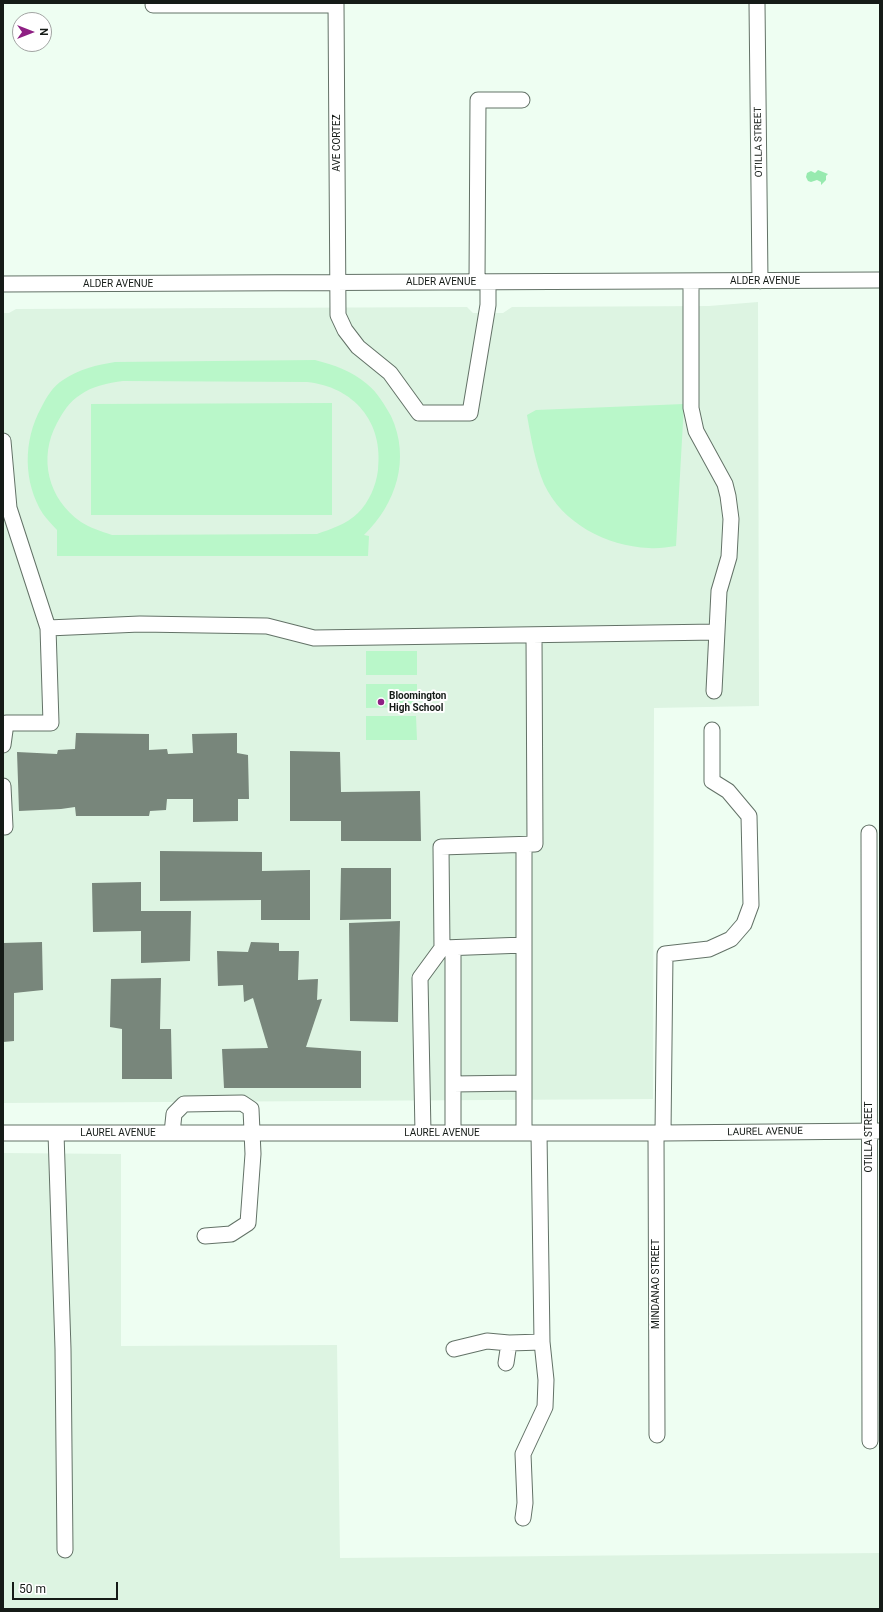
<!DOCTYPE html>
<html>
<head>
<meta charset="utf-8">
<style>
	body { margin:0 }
	#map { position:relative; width:883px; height:1612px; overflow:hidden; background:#eefef2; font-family:Roboto,sans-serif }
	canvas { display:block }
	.frame { position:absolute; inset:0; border:4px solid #151b17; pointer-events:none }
	.north { position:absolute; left:12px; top:12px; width:40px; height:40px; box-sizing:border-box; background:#fff; border:1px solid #a1a4a2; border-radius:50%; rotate:90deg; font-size:11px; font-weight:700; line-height:16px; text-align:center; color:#151b17 }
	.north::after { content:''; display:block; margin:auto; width:14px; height:18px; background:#8e2083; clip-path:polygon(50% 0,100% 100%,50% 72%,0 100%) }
	.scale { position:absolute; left:12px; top:1582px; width:106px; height:18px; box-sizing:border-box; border:2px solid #151b17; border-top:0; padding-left:5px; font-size:12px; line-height:14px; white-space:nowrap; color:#151b17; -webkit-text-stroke:3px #fff; paint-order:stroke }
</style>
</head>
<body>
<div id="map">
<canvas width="883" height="1612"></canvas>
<div class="frame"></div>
<div class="north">N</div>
<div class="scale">50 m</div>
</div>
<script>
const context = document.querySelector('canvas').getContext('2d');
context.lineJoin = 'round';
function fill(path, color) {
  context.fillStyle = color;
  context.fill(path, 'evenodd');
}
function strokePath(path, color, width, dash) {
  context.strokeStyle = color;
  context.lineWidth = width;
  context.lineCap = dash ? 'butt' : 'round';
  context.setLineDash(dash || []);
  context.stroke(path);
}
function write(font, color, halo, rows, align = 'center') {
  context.font = font + ' Roboto,sans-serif';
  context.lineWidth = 4;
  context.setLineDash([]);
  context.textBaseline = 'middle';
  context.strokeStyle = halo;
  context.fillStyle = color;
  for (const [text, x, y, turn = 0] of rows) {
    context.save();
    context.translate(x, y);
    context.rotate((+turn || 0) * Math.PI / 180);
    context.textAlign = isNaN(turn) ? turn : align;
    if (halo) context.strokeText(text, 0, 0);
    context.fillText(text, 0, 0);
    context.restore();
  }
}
const built = new Path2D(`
	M758,302L759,706L654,708L653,1099L3,1103V313H9L16,309L467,307L473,313H503L512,307L709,306Z
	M3,1153L121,1154V1346L337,1345L340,1558L880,1553V1609H3Z`);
const green = new Path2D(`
	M315,360C334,365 352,371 367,384C378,393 384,404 391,416C411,459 396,504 364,535L369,536L368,556H57V530C52,525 47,519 43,514C23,482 23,441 41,408C46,398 53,386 63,380C79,369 97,365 115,362ZM123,381L307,382C354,387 384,422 378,470C376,486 369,502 358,513C347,524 331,529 317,534L112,535C101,531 90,528 81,522C48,499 38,458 57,423C63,412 69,402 80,395C92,386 108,383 123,381Z
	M332,403V515H91V404Z
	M684,404L676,546C667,547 658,549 649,548C606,546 562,523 544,484C535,462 531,438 527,415L536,410Z
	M366,651H417V675H366Z
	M366,684H417V707L366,708Z
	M366,716H416L417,740H366Z`);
const water = new Path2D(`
	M818,170L828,174L826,176V180L821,185V182L817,180L811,182L808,181L806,177L807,173L811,171L815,173Z`);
const building = new Path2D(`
	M76,733L149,734V750L167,749L168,754L193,753L192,734L237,733V753L248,755L249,799H238V821L193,822V799H167L166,810L150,811L149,816H76L75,807L61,809L19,811L17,752L57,754L58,750L75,749Z
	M290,751L340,752L341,792L420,791L421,841H341V821H290Z
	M160,851L262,852V871L310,870V920H261V900L160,901Z
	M341,868H391V919L340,920Z
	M141,882V911H191L190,961L141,963V931L93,932L92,883Z
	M400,921L398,1022L350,1021L349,923Z
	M42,942L43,990L14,993V1041L3,1042V943Z
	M251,942L279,943V951H299L298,980L318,979L317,1000L322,999L306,1047L361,1051V1088H224L222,1049L268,1048L253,998L244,1002L243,985L218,986L217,951L248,952Z
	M161,978L160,1029H171L172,1079H122V1029L110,1027L111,979Z`);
const minor = new Path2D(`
	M336,3L338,315L345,330L358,347L390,373L419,413H470L488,305V282
	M757,3L760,281
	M153,5H336
	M691,281V408L696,431L725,484L728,496L731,519L729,557L719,591L714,691
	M477,282L478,100H522
	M3,284L880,280
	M3,441L9,508L48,628
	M3,745L6,723H51L48,628L140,624L267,626L314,638L717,632
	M3,786L5,827H3
	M869,833L870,1441
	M524,845V1133
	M443,948L524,945
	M453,1084V948
	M3,1133H663L880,1131
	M56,1133L63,1349L65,1550
	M172,1133L174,1114L184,1104L242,1103L251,1109L253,1154L248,1223L231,1234L205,1236
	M423,1133L420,978L442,948L441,847L535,844L534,635
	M453,1133V1084L524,1083
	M656,1133L657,1435
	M663,1133L665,954L709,949L731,939L744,924L751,905L749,816L728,791L712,781V730
	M454,1349L487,1341L509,1343L542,1342
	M506,1363L509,1343
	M523,1518L525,1503L523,1454L545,1407L546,1380L542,1342L539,1133`);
const markers = [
	[381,702,4,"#8e2083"]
];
const streetNames = [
	["OTILLA STREET",759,142,-91],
	["AVE CORTEZ",337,143,-90],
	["ALDER AVENUE",765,281],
	["ALDER AVENUE",441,282],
	["ALDER AVENUE",118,284],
	["LAUREL AVENUE",765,1132,-1],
	["LAUREL AVENUE",118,1133],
	["LAUREL AVENUE",442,1133],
	["OTILLA STREET",869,1137,-90],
	["MINDANAO STREET",656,1284,-90]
];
const poiNames = [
	["Bloomington",389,696],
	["High School",389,708]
];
fill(built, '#ddf4e2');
fill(green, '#b9f7c9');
fill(water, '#97eaaf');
fill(building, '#78867b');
strokePath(minor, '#637267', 17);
strokePath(minor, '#fff', 15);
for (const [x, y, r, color] of markers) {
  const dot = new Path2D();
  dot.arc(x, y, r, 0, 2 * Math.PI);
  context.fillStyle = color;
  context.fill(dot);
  strokePath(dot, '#fff', 1.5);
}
write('10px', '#151b17', '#fff', streetNames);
write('bold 10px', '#151b17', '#fff', poiNames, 'left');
</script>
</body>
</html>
